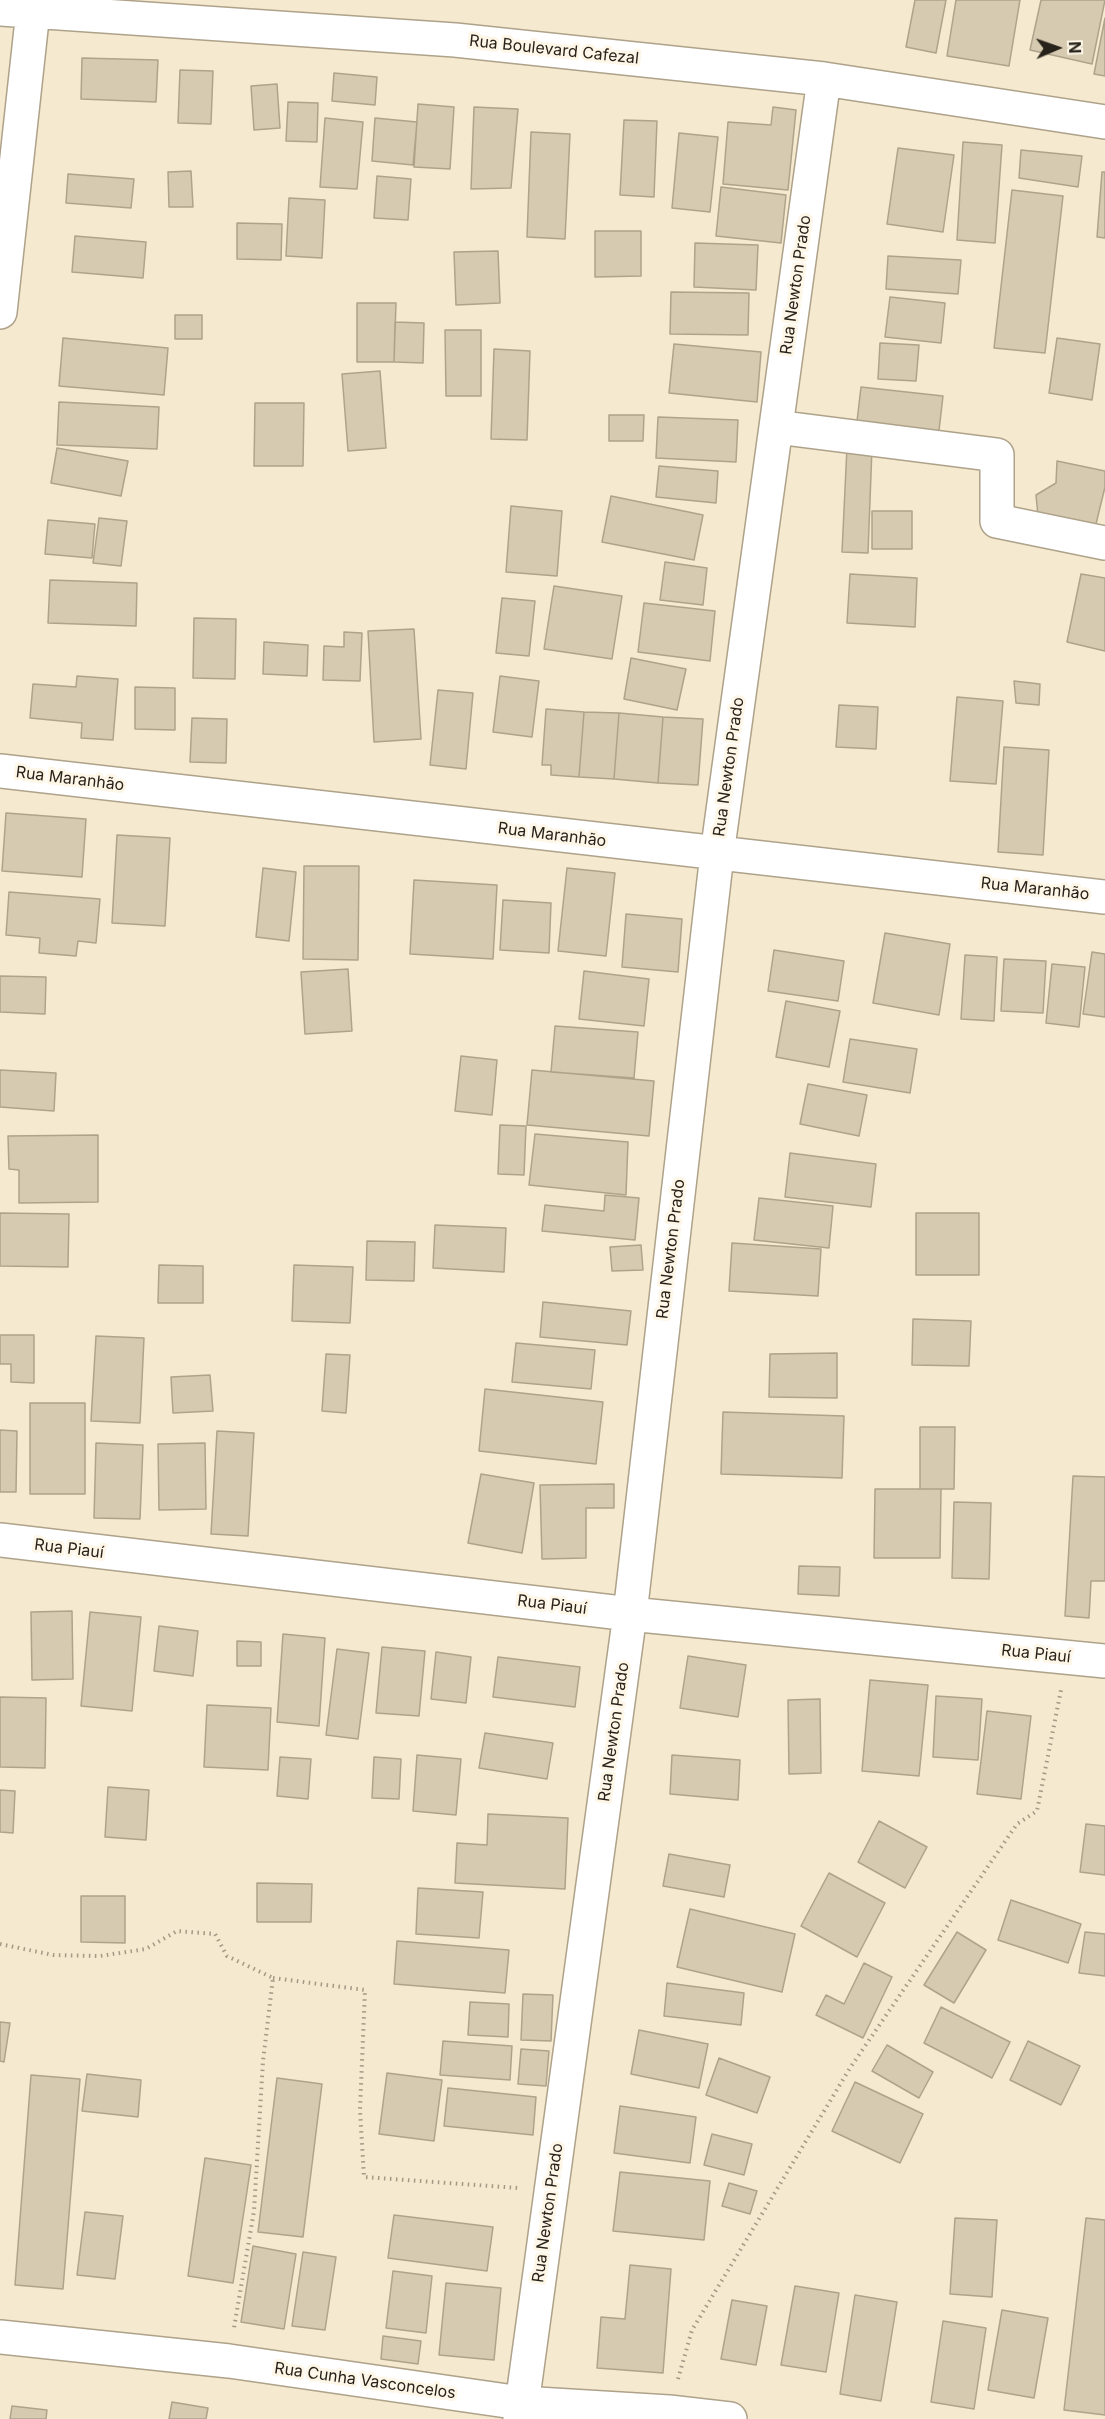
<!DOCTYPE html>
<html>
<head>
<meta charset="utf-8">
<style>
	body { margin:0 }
	#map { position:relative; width:1105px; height:2419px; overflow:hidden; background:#f5e9cf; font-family:Inter,sans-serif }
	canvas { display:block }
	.north { position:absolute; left:1027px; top:18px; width:60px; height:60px; -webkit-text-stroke:4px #fef6e7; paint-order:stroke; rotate:88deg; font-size:16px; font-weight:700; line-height:24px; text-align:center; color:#28231a }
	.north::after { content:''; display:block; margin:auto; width:21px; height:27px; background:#28231a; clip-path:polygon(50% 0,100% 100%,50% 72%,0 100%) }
</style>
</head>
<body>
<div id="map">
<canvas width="1105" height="2419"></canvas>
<div class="north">N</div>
</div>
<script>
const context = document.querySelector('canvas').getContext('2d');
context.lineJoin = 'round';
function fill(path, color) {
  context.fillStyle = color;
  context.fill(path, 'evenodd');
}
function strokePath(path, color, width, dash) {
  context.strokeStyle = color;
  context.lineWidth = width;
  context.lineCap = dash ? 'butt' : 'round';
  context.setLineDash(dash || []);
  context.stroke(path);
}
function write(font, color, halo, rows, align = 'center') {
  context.font = font + ' Inter,sans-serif';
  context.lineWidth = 6;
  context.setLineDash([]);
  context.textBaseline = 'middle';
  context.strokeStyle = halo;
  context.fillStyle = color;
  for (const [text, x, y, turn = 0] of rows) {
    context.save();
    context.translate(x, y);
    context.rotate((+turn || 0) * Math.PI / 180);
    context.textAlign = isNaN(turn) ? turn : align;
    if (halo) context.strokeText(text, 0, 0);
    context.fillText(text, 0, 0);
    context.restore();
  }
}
const building = new Path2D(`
	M915,0H946L936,53L906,47Z
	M956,0H1020L1009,66L947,56Z
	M1041,0H1105L1092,64L1030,50Z
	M1105,18V76L1094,74Z
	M82,58L158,60L156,102L81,99Z
	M180,70L213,71L211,124L178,123Z
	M334,73L377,77L375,105L332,101Z
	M277,84L280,128L254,130L251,86Z
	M288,102L318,103L317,142L286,141Z
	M418,104L454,107L450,169L414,167Z
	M474,107L518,109L511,188L471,189Z
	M773,107L796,110L788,190L723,184L728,122L771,125Z
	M325,118L363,122L357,189L320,187Z
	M375,118L417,122L413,165L372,161Z
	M624,120L657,121L654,197L620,195Z
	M531,132L570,134L565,239L527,237Z
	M679,133L718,137L710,212L672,208Z
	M963,142L1002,145L995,243L957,240Z
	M898,148L954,155L943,232L887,224Z
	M1021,150L1082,156L1078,187L1019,178Z
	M191,171L193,207H169L168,172Z
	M1102,172H1105V238L1097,237Z
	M68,174L134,179L131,208L66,203Z
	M377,176L411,179L408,220L374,218Z
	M721,187L786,195L781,243L716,236Z
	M1012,190L1063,196L1045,353L994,348Z
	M289,198L325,200L322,258L286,256Z
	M237,223L282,224L281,260L237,259Z
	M595,231H641V276L595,277Z
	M75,236L146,242L143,278L72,272Z
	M695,243L758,245L756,290L694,287Z
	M498,251L500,303L456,305L454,252Z
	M888,256L961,260L958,294L886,289Z
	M671,292L749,293L748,335L670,334Z
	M890,297L945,303L941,343L885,337Z
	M357,303H396L394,362H357Z
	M175,315H202V339H175Z
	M395,322L424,323L423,363L394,362Z
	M445,330H481V396H446Z
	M63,338L168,348L164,395L59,386Z
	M1057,338L1100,344L1092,400L1049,393Z
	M880,343L919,345L916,381L878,379Z
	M674,344L761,352L757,402L669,393Z
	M494,349L530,351L527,440L491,439Z
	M380,371L386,448L348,451L342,374Z
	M861,387L943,396L938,439L856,430Z
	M59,402L159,407L157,449L57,445Z
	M255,403H304L303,466H254Z
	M609,415H644L643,441H609Z
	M658,417L738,420L736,462L656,458Z
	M847,447L872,448L868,553L842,552Z
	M57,448L128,461L121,496L51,483Z
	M1057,461L1105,471V487L1095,528L1038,516L1036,495L1056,483Z
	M659,466L718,471L716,503L656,497Z
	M611,496L703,515L694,560L602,542Z
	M511,506L562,511L557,576L506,572Z
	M872,511H912V549H872Z
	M99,518L127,521L121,566L93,563Z
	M48,520L95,524L92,558L45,554Z
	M665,562L707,568L703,605L660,600Z
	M850,574L917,578L915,627L847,623Z
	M1081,574L1105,578V651L1067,642Z
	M50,580L137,583L136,626L48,623Z
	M554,586L622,596L612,659L544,649Z
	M502,598L535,601L529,656L496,653Z
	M644,603L715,611L710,661L638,652Z
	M194,618L236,619L235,679L193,678Z
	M414,629L421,739L374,742L368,631Z
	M344,632L362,633L360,681L323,680L324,646L344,647Z
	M264,642L308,645L307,676L263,674Z
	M631,658L686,669L677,710L624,699Z
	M77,676L118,679L113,740L81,738L82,723L30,718L33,684L76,687Z
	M500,676L539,681L532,737L493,732Z
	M1014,681L1040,684L1039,705L1016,703Z
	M135,687L175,688V730L135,729Z
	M438,690L473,693L466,769L430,765Z
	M957,697L1003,701L996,784L950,781Z
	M839,705L878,707L876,749L836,747Z
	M546,709L584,712L579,777L551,775V765H542Z
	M584,712L619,713L614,779L579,777Z
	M619,713L663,717L658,783L614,779Z
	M663,717L703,719L698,785L658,783Z
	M192,718L227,719L226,763L190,762Z
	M1004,747L1049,750L1043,855L998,852Z
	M6,813L86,819L82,877L2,871Z
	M117,835L170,838L165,926L112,923Z
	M304,866H359L358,960L303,959Z
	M263,868L296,872L289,941L256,937Z
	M567,868L615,873L606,956L558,951Z
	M414,880L497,885L493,959L410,954Z
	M9,892L100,899L96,943L78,941L76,956L39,953L40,938L6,935Z
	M503,900L551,903L549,953L500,950Z
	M626,914L682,919L678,972L622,967Z
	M885,933L950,944L939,1015L873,1003Z
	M774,950L844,961L838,1001L768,991Z
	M1092,952L1105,954V1017L1083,1014Z
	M965,955L997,957L994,1021L961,1019Z
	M1004,959L1046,961L1043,1013L1001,1011Z
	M1052,964L1085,967L1079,1027L1046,1023Z
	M348,969L352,1031L305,1034L301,972Z
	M584,971L649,979L644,1026L579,1019Z
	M0,976L46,977L45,1014L0,1012Z
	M786,1001L840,1011L829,1067L776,1057Z
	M555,1026L638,1032L634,1078L551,1072Z
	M850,1039L917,1049L910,1093L843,1082Z
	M461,1056L497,1060L492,1115L455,1111Z
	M0,1070L56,1073L54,1111L0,1107Z
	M532,1070L654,1081L649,1136L527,1125Z
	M808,1084L867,1095L859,1136L800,1124Z
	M500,1125L526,1126L524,1175L498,1174Z
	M535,1134L628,1142L626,1195L529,1185Z
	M98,1135V1202L19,1203V1170L9,1169L8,1136Z
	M790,1153L876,1164L871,1207L785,1197Z
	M605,1195L639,1198L635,1240L542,1231L545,1205L604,1211Z
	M759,1198L833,1206L829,1248L754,1240Z
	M0,1213L69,1214L68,1267L0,1266Z
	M916,1213H979V1275H916Z
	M435,1225L506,1228L504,1272L433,1268Z
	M367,1241L415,1242L414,1281L366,1280Z
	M732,1243L821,1249L818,1296L729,1291Z
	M641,1245L643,1270L612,1271L610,1247Z
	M159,1265L203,1266V1303H158Z
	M294,1265L353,1267L350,1323L292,1321Z
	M543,1302L631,1311L627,1345L540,1337Z
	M913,1319L971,1321L969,1366L912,1365Z
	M0,1335H34V1383L11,1382V1364H0Z
	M96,1336L144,1338L140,1423L91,1421Z
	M516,1343L595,1350L591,1389L512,1382Z
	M837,1353V1398L769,1397L770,1354Z
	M326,1354L350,1355L346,1413L322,1411Z
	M210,1375L213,1411L173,1413L171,1377Z
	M485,1389L603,1402L596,1464L479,1451Z
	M30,1403H85V1494H30Z
	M723,1412L844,1416L842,1478L721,1474Z
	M920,1427H955L954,1489H920Z
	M0,1430L17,1431L16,1492H0Z
	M217,1431L254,1433L248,1536L211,1534Z
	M96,1443L143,1445L140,1519L94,1518Z
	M205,1443L206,1509L159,1510L158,1444Z
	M481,1474L534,1483L522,1553L468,1543Z
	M1073,1476L1105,1477V1581H1091L1089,1618L1065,1616Z
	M614,1484V1508H586V1558L542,1559L540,1485Z
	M875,1489H941L940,1558H874Z
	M954,1502L991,1503L989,1579L952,1578Z
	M799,1566L840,1567L839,1596L798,1594Z
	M72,1611L73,1679L32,1680L31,1612Z
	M90,1612L141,1617L132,1711L81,1706Z
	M159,1626L198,1631L193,1676L154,1671Z
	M283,1634L325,1638L319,1726L277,1722Z
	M237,1641L261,1642V1666H237Z
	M382,1647L425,1651L419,1716L376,1713Z
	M337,1649L369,1653L358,1739L326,1735Z
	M436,1652L471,1657L466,1703L431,1699Z
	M688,1656L746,1665L738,1717L680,1708Z
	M498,1657L580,1667L575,1707L493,1697Z
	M870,1680L928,1685L919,1776L862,1771Z
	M936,1696L982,1699L978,1760L933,1757Z
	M0,1697L46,1698L45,1768L0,1767Z
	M820,1699L821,1773L789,1774L788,1700Z
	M207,1705L271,1708L268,1770L204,1767Z
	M987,1711L1031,1716L1021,1799L977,1794Z
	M485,1733L553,1743L547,1779L479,1768Z
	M417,1755L461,1759L456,1815L413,1811Z
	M672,1755L740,1760L738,1800L670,1794Z
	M280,1757L311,1759L308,1799L277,1796Z
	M374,1757L401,1759L399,1799L372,1798Z
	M108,1787L149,1790L146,1840L105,1837Z
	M0,1790L15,1791L13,1833L0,1832Z
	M488,1814L568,1818L565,1889L455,1883L457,1843L487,1845Z
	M879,1821L927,1847L905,1888L858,1862Z
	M1086,1824L1105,1826V1875L1080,1872Z
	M669,1854L730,1865L724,1897L663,1886Z
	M829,1873L885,1903L857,1957L801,1926Z
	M257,1883L312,1884L311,1922H257Z
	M418,1888L483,1892L479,1938L416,1934Z
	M81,1896H125V1943L81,1942Z
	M1011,1900L1081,1924L1068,1963L998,1940Z
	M690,1909L795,1934L782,1992L677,1967Z
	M957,1932L986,1950L954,2003L924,1985Z
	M1085,1932L1105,1934V1976L1079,1973Z
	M397,1941L509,1950L505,1993L394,1984Z
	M864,1963L892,1977L863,2038L816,2015L826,1995L844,2004Z
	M667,1983L744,1993L741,2025L664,2016Z
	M523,1994L553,1995L551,2041L521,2040Z
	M470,2002L509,2004L508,2037L468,2035Z
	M941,2007L1010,2042L992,2078L924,2043Z
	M0,2022L10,2023L4,2062L0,2061Z
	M639,2030L708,2044L699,2088L631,2074Z
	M443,2041L512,2046L510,2080L440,2075Z
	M1028,2041L1080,2066L1061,2105L1010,2080Z
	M887,2045L933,2072L919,2098L872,2071Z
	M521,2049L549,2051L546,2086L518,2084Z
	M719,2058L770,2077L757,2113L706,2095Z
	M387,2073L442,2080L434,2141L379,2134Z
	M87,2074L141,2080L138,2117L82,2111Z
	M31,2075L80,2079L63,2289L15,2285Z
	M277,2078L322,2084L303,2237L258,2232Z
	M855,2082L923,2114L900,2163L832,2131Z
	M448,2088L536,2097L533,2135L444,2126Z
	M620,2106L696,2117L690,2163L614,2153Z
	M712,2134L752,2144L744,2175L704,2165Z
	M205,2158L251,2165L233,2283L188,2276Z
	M620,2172L710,2181L704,2240L613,2231Z
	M729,2183L757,2191L750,2214L722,2206Z
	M85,2212L123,2216L115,2279L77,2275Z
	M394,2215L493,2227L487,2271L388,2258Z
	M955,2218L997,2220L992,2297L950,2294Z
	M1086,2218L1105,2220V2415L1064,2410Z
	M253,2246L296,2254L284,2329L241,2322Z
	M303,2252L336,2257L325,2330L292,2326Z
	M630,2265L671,2269L663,2373L597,2368L601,2317L625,2319Z
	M393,2271L432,2276L426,2333L386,2328Z
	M446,2283L501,2288L494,2360L439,2355Z
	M795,2286L839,2293L826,2372L781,2365Z
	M855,2295L897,2302L881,2401L840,2394Z
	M732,2300L767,2306L756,2365L721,2359Z
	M1002,2310L1048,2318L1034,2398L988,2390Z
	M943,2321L986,2328L974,2409L931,2402Z
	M383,2336L421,2341L418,2364L381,2359Z
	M172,2402L208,2408L206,2419H169Z
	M12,2406L47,2410L46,2419H10Z`);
const path = new Path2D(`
	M0,1944L53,1955L100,1956L146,1949L177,1931L215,1934L227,1956L273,1978L263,2061L254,2211L234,2328
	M273,1978L365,1990L360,2110L364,2177L518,2188
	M678,2379L692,2330L850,2068L1017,1824L1037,1811L1061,1690`);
const minor = new Path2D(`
	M0,9L455,40L824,79L1105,122
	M0,312L33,11
	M776,427L997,455V521L1105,543
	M0,771L1105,897
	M0,1540L630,1614L1105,1661
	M0,2337L229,2361L521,2403L669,2412L730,2419
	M520,2419L630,1614L717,854L824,79`);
const streetNames = [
	["Rua Boulevard Cafezal",554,50,6],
	["Rua Newton Prado",796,285,-82],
	["Rua Newton Prado",729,767,-82],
	["Rua Maranhão",70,779,7],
	["Rua Maranhão",552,835,7],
	["Rua Maranhão",1035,889,6],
	["Rua Newton Prado",671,1249,-83],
	["Rua Piauí",69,1549,7],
	["Rua Piauí",552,1605,7],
	["Rua Piauí",1036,1654,6],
	["Rua Newton Prado",614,1732,-82],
	["Rua Newton Prado",548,2213,-82],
	["Rua Cunha Vasconcelos",365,2381,8]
];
fill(building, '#d6cab1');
strokePath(building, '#afa48b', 1.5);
strokePath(minor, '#aea28a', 36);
strokePath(path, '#a39a86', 4, [1.5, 4.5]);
strokePath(minor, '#fff', 33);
write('16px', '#28231a', '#fef6e7', streetNames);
</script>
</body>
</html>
